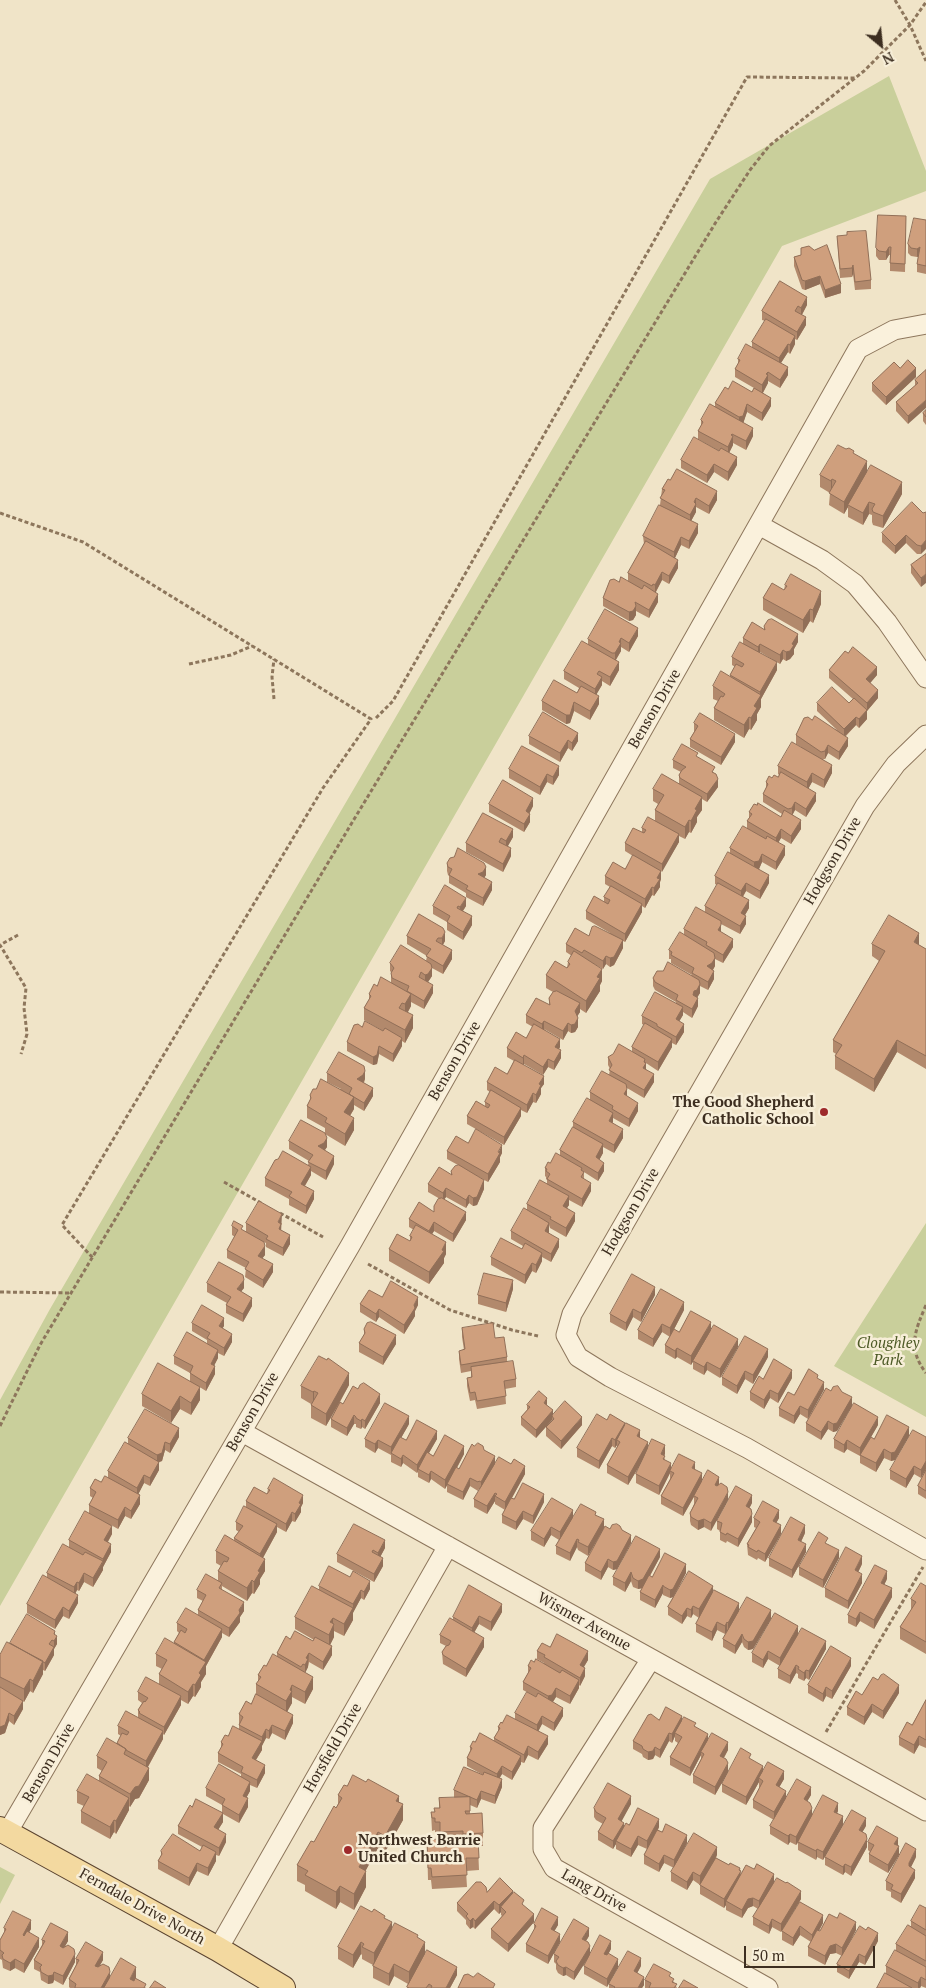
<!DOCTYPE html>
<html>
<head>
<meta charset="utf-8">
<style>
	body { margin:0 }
	#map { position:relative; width:926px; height:1988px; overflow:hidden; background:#f0e4c8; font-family:"PT Serif",serif }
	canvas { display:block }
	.north { position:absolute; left:856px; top:20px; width:50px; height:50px; -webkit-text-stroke:4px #f7eed8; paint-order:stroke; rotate:152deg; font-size:14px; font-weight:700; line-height:20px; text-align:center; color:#3d2e20 }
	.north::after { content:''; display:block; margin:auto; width:18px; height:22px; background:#3d2e20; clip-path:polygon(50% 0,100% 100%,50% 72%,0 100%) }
	.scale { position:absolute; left:744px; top:1946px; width:131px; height:22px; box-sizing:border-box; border:2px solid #3d2e20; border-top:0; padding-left:6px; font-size:15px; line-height:18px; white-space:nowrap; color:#3d2e20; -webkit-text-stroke:4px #f7eed8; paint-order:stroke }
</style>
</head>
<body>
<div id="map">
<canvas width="926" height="1988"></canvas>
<div class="north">N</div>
<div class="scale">50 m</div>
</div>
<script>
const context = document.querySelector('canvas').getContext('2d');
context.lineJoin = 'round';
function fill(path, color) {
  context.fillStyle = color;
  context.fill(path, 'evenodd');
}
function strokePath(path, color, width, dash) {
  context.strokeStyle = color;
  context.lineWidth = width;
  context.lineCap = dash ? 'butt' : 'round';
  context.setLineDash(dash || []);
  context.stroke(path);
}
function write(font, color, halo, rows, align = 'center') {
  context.font = font + ' "PT Serif",serif';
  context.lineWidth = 5;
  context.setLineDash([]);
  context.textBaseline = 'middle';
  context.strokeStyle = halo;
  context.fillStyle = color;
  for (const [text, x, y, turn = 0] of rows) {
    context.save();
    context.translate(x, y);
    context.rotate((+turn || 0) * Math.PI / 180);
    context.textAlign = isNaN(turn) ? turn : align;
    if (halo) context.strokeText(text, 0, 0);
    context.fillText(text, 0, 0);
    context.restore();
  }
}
const green = new Path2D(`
	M889,76L926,171V191L782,246L0,1606V1400L50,1309L710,179Z
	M926,1223V1417L834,1366Z
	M0,1867L15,1875L0,1904Z`);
const path = new Path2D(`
	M895,0L910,25L926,61
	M0,513L83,542L371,719L323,788L62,1225L93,1258
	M189,664L231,655L252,646
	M274,699L272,677L274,659
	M376,718L393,701L747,77L855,78
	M18,935L0,945L26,988L24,1008L27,1034L21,1054
	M224,1182L261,1203
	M280,1213L323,1237
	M368,1264L450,1310L512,1330L538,1336
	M0,1292L72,1293
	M926,1305C915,1331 907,1348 926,1373
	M0,1426L40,1345L353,821L716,222L750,170L769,146L864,71L910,25L926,2
	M826,1732L923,1567`);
const minor = new Path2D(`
	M759,525L822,560L855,584L887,622L926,678
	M926,735L896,764L865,806L572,1314L566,1335L578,1357L610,1377L747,1448L926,1550
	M242,1432L926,1811
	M651,1659L543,1828V1849L554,1868L768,1988
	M7,1833L350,1246L858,349L894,330L926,324
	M218,1949L448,1546`);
const major = new Path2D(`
	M0,1829L218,1949L283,1988`);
const wall = new Path2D(`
	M906,216L905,272L890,271V255H889L886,260H879L876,256V248Z
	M926,220V274L917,272V264L918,257H917L911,256L908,253V244Z
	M837,236L871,280V289L855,290L853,274L852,277L840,278Z
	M801,255L841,293L825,298L820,284L805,290L802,289L794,266V257Z
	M780,281L807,305L802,315L806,325L797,340L795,339V344L790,354L788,352L781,363L788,375L780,388L768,381V383L763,393L771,406L762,421L747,412L743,423L753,436L746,450L733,443V445L729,453L737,465L728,481L714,472L707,483L681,468V460L719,451L698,439V431L701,426V420L715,407V403L728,389L752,392L754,388L735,377V369L738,364V359L752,348V342L765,321L762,320V311Z
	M900,368L916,377L886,405L872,391V383Z
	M926,370L908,424L896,411V402L915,386V380Z
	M926,410V425L923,421V413Z
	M854,454L867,471L902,494L883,528L873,525L872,522V515L869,514L863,525L848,517V507L844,514L829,505L830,493L820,487V475Z
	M670,480L717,500L709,514L696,507V512L691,521L698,533L689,549L681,545L675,558L678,568L669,584L662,580L656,592L658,602L649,618L636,611V615L633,620L629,621L603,606V598L619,582L628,581V573L644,544L643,536L660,505L662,489Z
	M923,513L921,554H917L906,543L895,554L882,542V533Z
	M926,554L921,587L911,573V565Z
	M785,585L821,604L813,623L810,621L803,633L763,610V598L784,590Z
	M764,626L798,642L794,649V654L790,659L786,661L783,659L780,664L760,652H759L777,670L761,699V707L757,714V720L751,730L749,729L744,738L714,720V708L718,701L713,699V686L730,677V675L735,667L732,665V657L743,643V638L764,629Z
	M638,636L629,652L621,647V651L616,660L619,670L610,686L602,681V685L596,694L599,704L590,720L574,711L570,723L566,724L542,710V701L577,693L579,688L564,679V671L588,644V639Z
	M829,670L877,675L870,683L878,698L867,711V719L859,728L856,725L846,736L848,746L839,760L828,753L825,759H823L832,773L824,788L812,782L808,789L816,801L806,817L795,810L792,815L801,829L791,844L781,838L778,842L785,855L776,870L762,862L759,869L769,883L760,899L746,891L743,897L749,908L745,915L746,924L740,934L721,924V932L733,947L723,963L715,959V966L713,970L714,979L708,990L700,986V993L697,997L698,1006L692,1018L683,1012V1015L679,1021L684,1032L676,1045L672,1043V1047L658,1071L646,1063V1069L654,1082L644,1098L627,1088V1096L638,1111L629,1127L613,1118V1122L612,1123L623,1138L614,1153L603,1147V1153L599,1160L604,1171L598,1181L584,1172V1179L591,1191L582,1207L569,1200V1205L567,1208L575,1221L566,1237L550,1228L549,1225V1233L559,1247L551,1262L542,1257V1261L536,1273L532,1271L525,1284L491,1265V1257L522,1249L523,1246L511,1239V1231L527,1210V1204L547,1185V1180L546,1179V1177L545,1176V1168L560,1155V1150L573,1127V1122L590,1100V1092L609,1075L610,1069L608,1065V1057L632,1052V1047L644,1025L642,1024V1016L676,1003V1002L655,990L653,986V978L692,975L671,963V959H669V950L684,935V929L705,912V906L717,885L715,884V876L730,853V848L747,829V821L749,818V812L781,817L782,814L763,802V794L766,788V782L772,778L778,777L779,775L778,774V766L801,747L796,744V735L812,720L837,730L817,711V703H849L853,699L829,678Z
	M694,723L735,742L721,765L690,747V739L694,732Z
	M529,736L578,741L572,751L568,748L560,762L529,744Z
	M698,757L715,774L718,787L707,802L702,799V810L697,817V822L691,833L689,832L685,839L679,836V842L661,872V879L660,882V887L654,896L652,895L645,908L642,906V912L625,942L623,941V948L614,965L610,967L606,964L603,969L594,964L602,981L600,985V991L586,1013L580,1009V1012L577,1016L578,1027L575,1032L571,1033L568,1031L563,1040L544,1029L560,1047L559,1049L561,1058L554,1070L548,1067L543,1075L524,1064L523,1065L544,1084L541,1088V1094L536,1103L533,1102L527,1113L521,1110V1116L504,1145L467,1124V1116L485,1106V1102L490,1092L487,1090V1082L507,1074L514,1061L507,1057V1048L526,1038L533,1027L526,1023V1015L549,1005V998L553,992L546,988V975L567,968L568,962L572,956L566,952V944L589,936L610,933L586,919V911L604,902V897L610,887L605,884V876L625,869L633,856L625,851V843L642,832V828L655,821V810L658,804L653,801V789L679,784V775L681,772L673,768V760Z
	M509,769L559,775L553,785L547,782L540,795L509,778Z
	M489,804L533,806L529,814L530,822L524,832L489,812Z
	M483,813L513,837L508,846L511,856L503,872L466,852V843Z
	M447,863L486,875L484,878L492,890L483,906L466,897V893L449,883V876L448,875L447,871Z
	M433,906H466L463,911L472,925L463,940L447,930V922L433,914Z
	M419,914L445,941L443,945L452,959L443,974L432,968V976L428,982L433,993L424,1009L411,1002V1006L408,1012L413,1028L405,1043L402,1041V1046L393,1062L379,1054L377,1064L373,1065L347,1051V1042L362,1027L383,1031L364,1020V1008L369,1000V994L377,986L391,983V972L390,971V963L426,961L427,956L407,944V936Z
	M872,944L919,945L926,949V1069L897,1052L874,1092L835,1069V1056L836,1054L833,1052V1040L879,961L872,956Z
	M327,1073L365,1079L364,1083L373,1096L364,1111L354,1105V1109L350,1116L354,1130L345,1146L325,1134L327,1147L325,1150L334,1164L326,1180L311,1171V1175L305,1186L314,1199L306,1214L289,1205V1199L265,1186V1178L308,1165L309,1161L289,1149V1141L325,1133V1128L307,1118V1106L310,1100V1095L341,1089L327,1082Z
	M468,1143L502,1153L500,1157V1162L488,1182L475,1175L484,1189L477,1205L473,1206L469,1203L466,1208L446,1197L444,1200L466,1220L453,1242L434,1231L432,1234L446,1254L444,1258V1263L429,1284L389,1261V1249L410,1241V1236L414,1230L409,1227V1219L434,1212L440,1199L428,1192V1184L451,1175V1171L458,1165L447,1159V1151Z
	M246,1223H282L281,1225V1230L290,1244L283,1256L266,1247V1243L264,1242L265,1255L262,1258L273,1272L263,1288L245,1277L246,1268L227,1258V1250L235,1237L232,1235V1226L246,1232Z
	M207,1283L244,1288L241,1291L252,1306L243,1322L226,1313V1305L227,1303L207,1292Z
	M513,1289L506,1312L478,1304V1295Z
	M655,1295L641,1322L633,1317L626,1331L610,1322V1314Z
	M382,1297L418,1305L415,1311V1316L404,1334L379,1317L376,1322L360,1312V1304Z
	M684,1310L670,1337L662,1332L653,1347L638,1339V1330Z
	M192,1323L224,1326L222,1328L232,1342L224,1356L218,1353V1358L214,1365L215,1374L206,1391L198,1386L200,1400L191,1415L180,1409L171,1423L142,1406V1394L190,1381V1373L174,1364V1356L207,1344V1340L192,1331Z
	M462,1328L495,1338L507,1357V1362L516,1379V1387L505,1389L506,1404L477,1409L475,1400L470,1401L467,1386V1378L471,1377V1371L461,1373L459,1359V1351L464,1350L462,1337Z
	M364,1329L396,1344L383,1365L359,1352V1343L364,1335Z
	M711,1331L691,1365L677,1357L675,1359L665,1353V1345L679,1332Z
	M738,1347L720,1378L707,1370L704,1375L693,1369V1361Z
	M768,1357L753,1384L745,1379L737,1394L722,1385V1377Z
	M809,1369L808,1419L800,1414L794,1424L779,1416V1408L794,1395Z
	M792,1378L778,1403L770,1398L764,1409L750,1400V1392L763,1379Z
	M349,1385L340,1402L343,1404L380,1403L365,1429L362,1427L361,1429L356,1427V1424H354L347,1436L331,1427V1419L337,1407L326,1426L311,1418V1404L301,1398V1386Z
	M527,1405L547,1406L553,1415L582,1425L561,1449L546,1436V1427L552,1422V1420L536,1438L521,1425V1417L527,1410Z
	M852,1406L837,1431L833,1432L828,1429L821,1440L806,1431V1423Z
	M607,1420L625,1426L640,1438L648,1449L665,1454L664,1455L665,1460L671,1468L695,1470L702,1481L719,1477L711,1531L704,1527L698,1530L691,1525L690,1521V1513L694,1504V1497L683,1516L661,1504V1496L670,1479V1473L659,1495L636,1483V1474L644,1458L628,1485L607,1473V1465L617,1447V1445L615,1448L612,1446L599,1469L577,1457V1448Z
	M409,1424L401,1438L406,1440L437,1439L429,1453L433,1456L464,1454L457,1468L459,1469L484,1450L495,1464L525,1474L512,1498L514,1499L544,1502L533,1524L523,1519L516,1530L502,1523V1515L505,1510L495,1504V1501L487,1514L474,1507V1499L480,1489H479L478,1491L470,1486L463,1500L447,1492V1485L445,1489L431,1479L429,1483L418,1477V1472L417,1473L403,1463L401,1467L391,1462V1455L378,1448L375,1453L365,1447V1439Z
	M878,1425L871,1437L874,1439L909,1436L895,1460L891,1461L884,1458L876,1472L860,1463V1455V1456L847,1449L844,1453L834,1448V1439Z
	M179,1437L170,1453L165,1450L162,1461L159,1462V1470L150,1486L144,1483L138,1494L140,1504L131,1519L125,1516L118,1529L111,1525L112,1534L108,1542L111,1552L103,1567V1570L93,1587L84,1582L79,1591L77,1590L75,1594L78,1603L69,1619L63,1616L55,1629L27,1613V1604L47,1578V1573L69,1547V1540L89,1513V1505L93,1498L90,1496V1488L101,1482L108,1477V1471L128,1443V1438Z
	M926,1437V1469L921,1478L914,1474L906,1488L890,1479V1470Z
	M926,1470V1499L918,1494V1486Z
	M268,1489L303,1503L301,1507V1512L295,1522L292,1521L286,1532L277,1527V1532L263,1558L265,1571L260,1579V1584L254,1594L252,1593L247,1601L222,1586V1590L244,1611L240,1617V1622L229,1637L222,1633V1637L206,1666V1674L201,1682V1687L195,1697L193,1696L188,1704L181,1700V1705L164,1735L163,1734V1739L148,1767L149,1780L139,1798L135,1799L130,1807L129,1806V1810L116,1834L114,1832L110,1839L81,1823V1811L84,1806L77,1803V1791L99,1781V1776L102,1771L97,1768V1756L117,1743L121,1736L118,1734V1726L138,1718V1710L142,1703L138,1700V1692L159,1684V1674L162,1669L156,1666V1654L174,1643V1642L179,1633L177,1631V1623L198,1615V1610L203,1601L197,1598V1590L218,1581V1571L221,1566L216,1563V1551L234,1541V1538L239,1532L236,1530V1522L246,1507V1501L267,1494Z
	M752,1503L749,1508L752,1522L738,1547L727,1541L726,1543L720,1540V1531L717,1529V1521Z
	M596,1515L604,1528L588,1556L578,1550L577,1547L570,1561L556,1554V1546L559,1540L551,1535L544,1547L531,1540V1531L573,1518Z
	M754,1518H779L776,1523L781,1534L765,1562L758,1558L757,1560L748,1555L747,1544L756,1528L754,1527Z
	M610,1529L622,1530L631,1543L617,1569L613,1570L608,1567L601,1580L585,1571V1563Z
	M805,1533L801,1542L806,1552L792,1578L769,1566V1558Z
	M828,1544L839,1558L823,1588L799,1575V1567Z
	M385,1548L380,1557L383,1566L374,1582L337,1562V1554Z
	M660,1557L650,1576L652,1577L686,1573L674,1597L713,1592L739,1611L771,1619L753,1649L748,1650L744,1647L742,1642L735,1654L723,1647V1639L727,1631L725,1634L717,1630L712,1641L696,1632V1624L705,1606L699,1618L693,1614L691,1618L687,1616L682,1624L668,1615V1607L673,1597L670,1598L663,1595V1593L655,1608L640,1600V1592L642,1588L638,1589L633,1587L631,1581L625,1592L613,1585V1577Z
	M862,1564L858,1572L862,1583L848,1609L825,1597V1588Z
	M887,1579L884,1585L892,1597L874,1629L860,1621L856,1627L848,1623V1615Z
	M319,1586L370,1589L364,1600L361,1598L353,1612V1620L344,1636L334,1631V1637L330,1645L332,1655L323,1670L309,1662L308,1667L305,1673L313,1689L305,1704L292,1697V1703L287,1711L293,1723L285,1740L272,1733L269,1739L266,1738L262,1745V1750L256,1760L265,1773L257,1788L250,1785V1791L246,1798L248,1807L239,1823L223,1814V1822L218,1830L226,1842L219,1856L216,1855V1861L208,1876L197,1871L189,1886L158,1869V1861L161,1856V1851H200L202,1847L178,1834V1826L192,1807L222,1812V1805L206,1796V1788L241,1777V1774L218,1762V1753L221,1748V1742L228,1736L239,1729V1714L251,1704L256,1695V1684L258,1682V1675L277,1656V1653L290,1639L313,1641L314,1640L295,1629V1617L319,1590Z
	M926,1586V1654L900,1639V1627L911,1610V1599Z
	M502,1612L491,1631L479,1624L474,1633L484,1647L466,1677L443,1664L442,1652L446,1646L440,1643V1635L453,1620V1617Z
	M798,1634L826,1649L809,1680L806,1678L804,1681L798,1678V1674L796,1673L790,1684L778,1678V1669L780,1666L768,1659L763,1668L752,1662V1653Z
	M55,1635L57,1644L54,1649V1655L45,1671L43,1670V1674L33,1693L30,1691L24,1702L23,1701V1709L14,1725L9,1721L5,1733L0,1735V1655L10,1644V1643Z
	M550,1647L588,1660L584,1667L585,1676L580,1686L579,1685V1688L570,1704L556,1697L553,1702L563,1716L554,1731L542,1724L538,1731L548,1744L538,1760L528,1755L524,1763L521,1762V1764L512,1780L502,1774L499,1778L502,1787L495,1804L481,1799L477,1808L470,1805V1814L483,1833V1846H478L479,1870L466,1871L467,1887L432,1889L431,1880H428L427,1840L440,1839V1834H435V1830L432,1831L431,1812H434L439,1808V1798H454V1790L483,1775L467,1766V1758L470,1751V1747L475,1742L494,1741V1738L498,1732V1727L502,1723L515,1719V1713L536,1697L523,1690V1682L528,1673V1666L534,1662L544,1664V1663L537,1659V1651Z
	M851,1666L832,1699L826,1696L823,1702L808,1693V1685Z
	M899,1693L883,1719L872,1712L864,1725L847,1715V1707Z
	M926,1700V1748L919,1745L914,1754L899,1745V1737L912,1725Z
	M659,1720L682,1721L696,1727L708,1740L728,1750L724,1758L728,1772L715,1795L693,1783V1775L701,1759V1755L690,1776L670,1765V1757L678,1743L675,1741V1736L672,1743L669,1741L660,1758L655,1755L653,1759L648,1760L643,1757L642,1754L633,1749V1741Z
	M751,1760L763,1771L784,1779L779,1787L786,1798L811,1795L807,1801L812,1814L838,1811L837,1813L843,1825L823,1860L817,1857L816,1860L798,1850V1843L796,1845L790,1842L788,1845L770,1834V1826L774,1820L753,1808V1800L760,1787H759V1782L746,1805L722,1792V1784Z
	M347,1786L399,1802L403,1820L385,1852L378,1848L365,1871L366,1887L354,1910L340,1902L336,1909L305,1891V1885L297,1881V1865L314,1842L336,1808L338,1804V1795Z
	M631,1804L621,1821L624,1827L629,1825L659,1827L658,1830L662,1832L687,1843L674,1868L664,1863L659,1872L644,1864V1855L647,1849L638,1845L631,1857L616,1849V1844L613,1849L598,1840V1832L603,1824L596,1820L594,1817V1808Z
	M866,1826L862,1832L867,1847L851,1876L845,1872L843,1875L825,1865V1857Z
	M868,1842L899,1855L888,1873L869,1862V1854L870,1852L868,1850Z
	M717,1855L716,1858L740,1871L741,1875L774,1882L801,1899L781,1932L772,1927L769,1934L753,1925V1917L758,1909L753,1906L748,1908L742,1918L726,1910V1905L724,1908L700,1894V1885L693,1880L687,1890L671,1881V1872Z
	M916,1857L911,1867L915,1878L901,1903L891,1897V1892L886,1890V1881Z
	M487,1892L513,1893L524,1906L534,1922L508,1952L491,1938V1929L502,1916L501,1915V1912L499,1914L494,1909L475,1929L473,1927L470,1929L466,1924V1920L457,1911V1903Z
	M800,1902L823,1923L819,1931L856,1930L845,1952L878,1941L865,1965L859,1962L849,1979L837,1972V1964L842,1956L836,1953L830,1954L825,1965L808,1956V1947L811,1942L800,1935L793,1946L782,1940V1931Z
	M926,1908V1988L921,1986L920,1988H877L886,1974V1966L896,1951V1944L911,1927V1921Z
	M385,1919L392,1929L418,1938L425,1954L457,1975L450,1988H407L408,1984L394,1976L389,1986L373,1978V1965L362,1959V1955L361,1954L353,1968L338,1959V1947Z
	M534,1924L558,1925L554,1931L560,1942L548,1964L526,1952V1944L534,1931Z
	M4,1928L31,1929L29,1932L39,1947L24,1973L15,1968L10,1971L3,1968L2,1960L0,1959V1940L4,1933Z
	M589,1936L586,1941L590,1954L611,1949L608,1954L618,1967L607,1987L584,1974V1966L588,1957L574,1980L566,1975L563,1976L558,1973L556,1969V1964L554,1962V1954Z
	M42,1940L68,1941L64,1948L75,1962L63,1985L54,1980L53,1983L48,1984L41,1980L40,1972L34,1969V1960L42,1945Z
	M76,1959L103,1960L99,1967L110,1977L136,1979L146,1988H70L69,1987V1979L76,1965Z
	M641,1966L637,1973L644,1985L642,1988H609V1984Z
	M671,1977L677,1988H645V1980Z`);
const shadedWall = new Path2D(`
	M889,247V255L886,260V252Z
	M920,247V255L917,257V249Z
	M853,265V274L852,277V268Z
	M820,276V284L805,290V281Z
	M841,284V293L825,298V290Z
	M807,297V305L801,316V308Z
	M806,317V325L797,340V332Z
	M795,336V344L790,354V345Z
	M788,344V352L779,366V358Z
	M788,367V375L780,388V380Z
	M916,368V377L886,405V397Z
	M768,372V376V375V383L762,394V385Z
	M771,398V406L762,421V413Z
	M926,400V408L908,424V416Z
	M747,404V412L743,424L739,425V417Z
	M753,428V436L746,450V441Z
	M732,434V439L733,436V445L728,455V447Z
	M737,457V465L728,481V472Z
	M867,461V473L848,505V507L844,514V502Z
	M714,464V472L707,483V475Z
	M832,479V491L831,493V481Z
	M902,482V494L883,528V516Z
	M717,491V500L709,514V506Z
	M696,498V512L690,523V515Z
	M869,502V514L863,525V513Z
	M698,524V533L689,549V541Z
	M906,535V543L895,554V546Z
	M681,537V545L674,560V552Z
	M926,540V549L921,554V546Z
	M678,560V568L669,584V576Z
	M662,572V580L655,593V585Z
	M926,574V583L921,587V578Z
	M821,591V604L813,623V610Z
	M658,594V602L649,618V610Z
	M636,606V615L633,620L629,621V612Z
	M810,609V621L803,633V620Z
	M638,628V636L629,652V643Z
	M798,634V642L794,649V654L790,659L786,661V652Z
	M621,638V651L615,661V653L619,642Z
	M760,644V652L758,655V647Z
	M783,650V659L780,664V655Z
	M619,662V670L610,686V677Z
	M777,662V670L761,699V707L757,714V720L751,730V718L754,706L760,696V692Z
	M877,667V675L866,688V679Z
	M602,677V685L595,697V689Z
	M878,690V698L867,711V719L859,728V719L867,710V703Z
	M599,696V704L590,720V711Z
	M574,702V711L570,723L566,724V715Z
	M749,717V729L744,738V725Z
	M856,717V725L844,737V729Z
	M578,733V741L572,751V743Z
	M735,734V742L721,765V757Z
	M848,738V746L839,760V752Z
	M568,740V748L560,762V753Z
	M828,745V753L825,759V751Z
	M832,765V773L824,788V780Z
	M559,766V775L553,785V777Z
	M812,773V782L807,791V782Z
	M547,774V782L540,795V787Z
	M718,779V787L707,802V794Z
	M816,793V801L806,817V809Z
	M702,797V810L697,817V822L691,833V821L695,809Z
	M533,798V806L526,820V811Z
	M795,802V810L792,816V808Z
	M530,814V822L524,832V824Z
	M689,820V832L685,839V827Z
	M801,820V829L791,844V836Z
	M513,829V837L506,849V841Z
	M781,829V838L776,847V838Z
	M679,834V842L662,872V864Z
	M785,846V855L776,870V862Z
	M511,848V856L503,872V864Z
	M762,854V862L759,869L754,870V862Z
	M486,867V875L483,880L478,874Z
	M661,871V879L660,882V887L654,896V888L657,878Z
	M769,875V883L760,899V891Z
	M492,882V890L483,906V898Z
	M746,883V891L741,899V891Z
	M652,887V895L645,908V899Z
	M466,898V906L460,915V907Z
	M749,900V908L741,922V913Z
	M642,904V912L625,942V934Z
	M472,916V925L463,940V932Z
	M746,916V924L740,934V926Z
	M721,925V933L718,930Z
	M445,932V941L442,946V938Z
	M919,933V945L914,942Z
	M733,939V947L723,963V955Z
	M623,940V948L614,965L610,967V958Z
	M452,950V959L443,974V966Z
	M606,956V964L603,969V961Z
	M715,958V966L712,971L707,966Z
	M432,968V976L428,982L425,983V975Z
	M602,969V981L600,985V991L586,1013V1001L597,977Z
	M714,971V979L708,990V982Z
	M700,984V993L697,998L693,995L694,991Z
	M433,985V993L424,1009V1001Z
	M411,994V1006L405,1017V1004Z
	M698,998V1006L692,1018V1009Z
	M580,1003V1012L575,1020V1011Z
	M683,1007V1015L676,1027V1019Z
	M413,1015V1028L405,1043V1030Z
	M578,1018V1027L575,1032L571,1033V1025Z
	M544,1021V1029L542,1032V1024Z
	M568,1023V1031L563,1040V1031Z
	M684,1024V1032L676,1045V1037Z
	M402,1038V1046L393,1062V1054Z
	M560,1039V1047L555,1055V1047Z
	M672,1039V1047L658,1071V1062Z
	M897,1040V1052L874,1092V1079Z
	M379,1046V1054L377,1064L373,1065V1057Z
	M561,1050V1058L554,1070V1062Z
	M524,1055V1064L523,1066V1058Z
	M548,1059V1067L543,1075V1067Z
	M645,1059V1064L646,1063V1071L643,1068L644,1062Z
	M365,1071V1079L363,1083L357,1079Z
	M654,1074V1082L644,1098V1090Z
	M544,1076V1084L541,1088V1094L536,1103V1095L539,1084Z
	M373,1088V1096L364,1111V1103Z
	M627,1089V1097L624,1094Z
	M533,1093V1102L527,1113V1105Z
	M354,1097V1109L344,1125V1112Z
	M638,1103V1111L629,1127V1119Z
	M521,1108V1116L504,1145V1137Z
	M613,1113V1122L609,1130V1121Z
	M354,1118V1130L345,1146V1134Z
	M623,1129V1138L614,1153V1145Z
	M327,1138V1147L324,1151L318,1146Z
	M603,1144V1153L596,1166V1157Z
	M502,1145V1153L500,1157V1162L488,1182V1174Z
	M334,1156V1164L326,1180V1171Z
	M604,1163V1171L598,1181V1173Z
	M311,1167V1175L301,1192V1184Z
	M484,1180V1189L477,1205L473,1206V1198Z
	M591,1183V1191L582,1207V1199Z
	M446,1188V1197L443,1201V1193Z
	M314,1191V1199L306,1214V1206Z
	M469,1195V1203L466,1208V1200Z
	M569,1196V1205L563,1214V1206Z
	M466,1212V1220L453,1242V1234Z
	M575,1213V1221L566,1237V1228Z
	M282,1214L281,1233L279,1237L278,1222Z
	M434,1222V1231L429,1239V1231Z
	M549,1223V1232L545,1239V1231Z
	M290,1235V1244L283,1256V1248Z
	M559,1239V1247L551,1262V1254Z
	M446,1242V1254L444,1258V1263L429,1284V1272Z
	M265,1246V1255L258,1264V1256Z
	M542,1253V1261L536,1273V1265Z
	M532,1263V1271L525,1284V1275Z
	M273,1264V1272L263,1288V1280Z
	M244,1280V1288L237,1297V1289Z
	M513,1280V1289L506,1312V1303Z
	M655,1287V1295L641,1322V1313Z
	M418,1297V1305L415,1311V1316L404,1334V1325Z
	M252,1298V1306L243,1322V1314Z
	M684,1302V1310L670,1337V1328Z
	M379,1309V1317L376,1322V1314Z
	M633,1309V1317L626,1331V1323Z
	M224,1318V1326L219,1334V1326Z
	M711,1322V1331L691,1365V1356Z
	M662,1324V1332L653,1347V1339Z
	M232,1334V1342L224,1356V1348Z
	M396,1335V1344L383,1365V1357Z
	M738,1339V1347L720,1378V1369Z
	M677,1348V1357L675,1359V1351Z
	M768,1349V1357L753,1384V1375Z
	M218,1350V1358L211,1372V1364Z
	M707,1362V1370L704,1375V1367Z
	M215,1366V1374L206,1391V1383Z
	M792,1370V1378L778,1403V1394Z
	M745,1371V1379L737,1394V1386Z
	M349,1373V1385L326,1426V1414Z
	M824,1382V1390L808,1419V1410Z
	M200,1387V1400L191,1415V1403Z
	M770,1390V1398L764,1409V1400Z
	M314,1391V1403L313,1405V1392Z
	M380,1394V1403L365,1429V1421Z
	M180,1396V1409L171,1423V1411Z
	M852,1397V1406L837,1431L833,1432V1424Z
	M547,1398V1407L544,1403Z
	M800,1406V1414L794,1424V1416Z
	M553,1410V1417L552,1416V1420L536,1438V1430Z
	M354,1415V1424L347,1436V1428Z
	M409,1416V1424L392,1454H391V1447Z
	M582,1417V1425L561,1449V1441Z
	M878,1417V1425L860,1456V1448Z
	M362,1419V1427L361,1429V1421Z
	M828,1421V1429L821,1440V1432Z
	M625,1423V1431L617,1440V1445L615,1448V1440Z
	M909,1427V1436L895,1460L891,1461V1453Z
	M179,1428V1437L170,1453V1444Z
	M640,1430V1439L637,1436Z
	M437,1431V1439L419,1470L418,1469L417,1473V1465Z
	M612,1438V1446L599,1469V1461Z
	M378,1440V1448L375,1453V1444Z
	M847,1440V1449L844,1453V1445Z
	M165,1442V1450L162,1461L159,1462V1470L150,1486V1478L157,1463V1455Z
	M648,1442V1451L628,1485V1477Z
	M665,1445V1454L661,1462V1454Z
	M464,1446V1454L445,1489V1480Z
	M884,1449V1458L876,1472V1463Z
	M403,1455V1463L401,1467V1459Z
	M495,1456V1465L481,1490V1482Z
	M926,1461V1469L921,1478V1470Z
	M695,1462V1470L692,1468Z
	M671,1463V1471H670V1473L659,1495V1486Z
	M525,1466V1474L505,1510V1502Z
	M914,1466V1474L906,1488V1479Z
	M431,1471V1479L429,1483V1475Z
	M702,1473V1482L683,1516V1508Z
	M144,1475V1483L137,1497V1488Z
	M719,1477V1485L715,1493V1485Z
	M470,1478V1486L463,1500V1492Z
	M728,1492V1500L711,1531V1523Z
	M495,1493V1501L487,1514V1506Z
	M544,1494V1502L533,1524V1516Z
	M140,1495V1504L131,1519V1511Z
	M303,1495V1503L301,1507V1512L295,1522V1514L299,1503Z
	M752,1495V1503L746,1515V1506Z
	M125,1507V1516L118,1529V1520Z
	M573,1510V1518L560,1541V1532Z
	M779,1510V1518L773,1529V1521Z
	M523,1511V1519L516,1530V1522Z
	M292,1512V1521L286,1532V1524Z
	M752,1514V1522L738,1547V1539Z
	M604,1519V1528L588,1556V1547Z
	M704,1519V1527L698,1530V1521Z
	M277,1524V1532L260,1563V1554Z
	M781,1525V1534L765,1562V1554Z
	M805,1525V1533L798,1548V1540Z
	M112,1526V1534L104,1548V1540Z
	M551,1527V1535L544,1547V1539Z
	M631,1535V1543L617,1569L613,1570V1562Z
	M577,1539V1547L570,1561V1553Z
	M385,1540V1548L378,1561V1553Z
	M111,1544V1552L103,1567V1570L93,1587V1578L103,1562V1559Z
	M806,1544V1552L792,1578V1570Z
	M660,1549V1557L643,1588L638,1589V1581Z
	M839,1550V1558L823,1588V1580Z
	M862,1556V1564L855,1579V1570Z
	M383,1558V1566L374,1582V1574Z
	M265,1559V1571L260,1579V1584L254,1594V1582L258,1571Z
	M608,1559V1567L601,1580V1572Z
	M686,1564V1573L673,1597L670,1598V1590Z
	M887,1571V1579L881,1591V1583Z
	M631,1572V1581L625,1592V1583Z
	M84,1573V1582L79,1591V1583Z
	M862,1574V1583L848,1609V1601Z
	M252,1580V1593L247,1601V1588Z
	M370,1581V1589L364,1600V1592Z
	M77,1582V1590L74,1596V1587Z
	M663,1585V1593L655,1608V1600Z
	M713,1586V1594L699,1618V1609Z
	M892,1588V1597L874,1629V1620Z
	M361,1590V1598L353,1613V1604Z
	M78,1595V1603L69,1619V1611Z
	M244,1602V1611L240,1617V1622L229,1637V1628Z
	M739,1603V1612L728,1631V1623Z
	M502,1604V1612L491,1631V1622Z
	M693,1606V1614L691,1618V1610Z
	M63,1607V1616L55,1629V1620Z
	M353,1608V1620L344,1636V1624Z
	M687,1608V1616L682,1624V1616Z
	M771,1610V1619L753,1649L748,1650V1642Z
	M860,1612V1621L856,1627V1619Z
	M479,1616V1624L472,1636V1628Z
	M333,1618V1628L334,1624V1637L329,1647V1635L330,1622Z
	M717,1622V1630L712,1641V1632Z
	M727,1622V1631L725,1634V1626Z
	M798,1626V1634L780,1666V1658Z
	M222,1629V1637L206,1666V1674L201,1682V1687L195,1697V1685L199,1673L204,1664V1660Z
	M55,1631V1639L57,1636V1644L54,1649V1634Z
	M742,1634V1642L735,1654V1646Z
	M484,1638V1647L466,1677V1669Z
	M826,1641V1649L809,1680V1671Z
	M332,1646V1655L323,1670V1662Z
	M54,1647V1655L45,1671V1663Z
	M588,1651V1660L580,1673V1665Z
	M768,1651V1659L763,1668V1660Z
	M309,1653L308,1667L305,1673V1665L306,1658Z
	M851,1658V1666L832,1699V1691Z
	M43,1661V1674L33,1693V1681Z
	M796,1665V1673L790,1684V1676Z
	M585,1668V1676L580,1686V1678Z
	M806,1670V1678L804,1681V1673Z
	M313,1677V1689L305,1704V1692Z
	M30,1679V1691L24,1702V1689Z
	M579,1680V1688L570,1704V1696Z
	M193,1684V1696L188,1704V1692Z
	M292,1685V1703L286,1714V1701L290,1690Z
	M899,1685V1693L883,1719V1711Z
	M826,1687V1696L823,1702V1694Z
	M556,1688V1697L552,1703L548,1704V1696Z
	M181,1696V1705L164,1735V1727Z
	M23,1701V1709L14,1725V1716Z
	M872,1704V1712L864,1725V1717Z
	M563,1708V1716L554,1731V1723Z
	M9,1713V1721L5,1733L0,1735V1727Z
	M293,1715V1723L285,1740V1731Z
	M542,1716V1724L537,1734V1725Z
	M682,1716V1724L675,1733V1736L672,1743V1734Z
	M272,1725V1733L269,1739V1731Z
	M266,1729V1738L262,1746V1737Z
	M163,1731V1739L146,1770V1761Z
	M669,1733V1741L660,1758V1750Z
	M708,1734V1743L701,1752V1755L690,1776V1768Z
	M548,1736V1744L538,1760V1752Z
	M919,1736V1745L914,1754V1745Z
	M262,1741V1750L252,1766V1758Z
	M728,1742V1750L720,1764V1756Z
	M528,1746V1755L524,1763V1755Z
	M655,1747V1755L653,1759L648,1760V1752Z
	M521,1756V1764L512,1780V1772Z
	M728,1763V1772L715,1795V1787Z
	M265,1765V1773L257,1788V1780Z
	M502,1766V1774L497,1783V1774Z
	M763,1766V1774L759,1778V1782L746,1805V1797Z
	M149,1768V1780L139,1798L135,1799L130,1807V1794Z
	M784,1771V1779L776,1793V1785Z
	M502,1779V1787L495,1804V1796Z
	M250,1782V1791L243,1804V1796Z
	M811,1787V1795L804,1807V1799Z
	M481,1791V1799L477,1808V1800Z
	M786,1791V1799L774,1820V1812Z
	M399,1796V1811L403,1804V1820L385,1852V1836L396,1801Z
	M631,1796V1804L618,1828V1819Z
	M129,1798V1810L116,1834V1821Z
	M248,1798V1807L239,1823V1815Z
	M838,1803V1811L834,1820V1812Z
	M812,1808V1816L796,1845V1837Z
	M223,1813V1822L214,1836V1827Z
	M843,1816V1825L823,1860V1852Z
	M866,1818V1826L859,1838V1830Z
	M659,1819V1827L647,1850V1841Z
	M114,1820V1832L110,1839V1827Z
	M624,1823V1831L616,1841V1844L613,1849V1841Z
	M378,1832V1848L359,1883V1867Z
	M226,1834V1842L219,1856V1848Z
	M790,1834V1842L788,1845V1836Z
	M687,1835V1843L674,1868V1860Z
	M638,1836V1845L631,1857V1849Z
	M898,1838V1846L894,1844Z
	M867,1839V1847L851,1876V1867Z
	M899,1846V1855L888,1873V1865Z
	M717,1847V1855L700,1885V1876Z
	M817,1849V1857L816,1860V1851Z
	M916,1849V1857L909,1871V1863Z
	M216,1852V1861L208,1876V1868Z
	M664,1855V1863L659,1872V1864Z
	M197,1863V1871L189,1886V1878Z
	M845,1864V1872L843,1875V1867Z
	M740,1868L741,1880L726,1901V1905L724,1908V1899Z
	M915,1870V1878L901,1903V1894Z
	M366,1871V1887L354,1910V1894Z
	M693,1872V1880L687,1890V1882Z
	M774,1874V1882L759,1909V1901Z
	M340,1886V1902L336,1909V1892Z
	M513,1891V1899L501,1907V1912L499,1914V1905Z
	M801,1891V1899L781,1932V1924Z
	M753,1898V1906L748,1908L742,1918V1910L748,1899Z
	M494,1901V1909L475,1929V1921Z
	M534,1914V1922L508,1952V1944Z
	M823,1915V1923L812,1943V1935Z
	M558,1917V1925L551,1937V1929Z
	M473,1918V1927L470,1929V1921Z
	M772,1919V1927L769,1934V1926Z
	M31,1920V1929L23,1943V1935Z
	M392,1922V1935L374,1966V1953Z
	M856,1922V1930L842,1956V1948Z
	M800,1926V1935L793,1946V1938Z
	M589,1928V1936L582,1947V1939Z
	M68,1932V1941L60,1955V1946Z
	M878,1933V1941L865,1965V1957Z
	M560,1934V1942L548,1964V1956Z
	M39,1938V1947L24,1973V1964Z
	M611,1941V1949L604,1962V1954Z
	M361,1942V1954L353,1968V1955Z
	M425,1942V1954L409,1984V1972Z
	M836,1944V1953L830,1954L825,1965V1956L830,1946Z
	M590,1946V1955L574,1980V1972Z
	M103,1952V1960L95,1974V1966Z
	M75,1954V1962L63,1985V1976Z
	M859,1954V1962L849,1979V1971Z
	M641,1958V1966L634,1979V1971Z
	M15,1959V1968L10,1971V1963Z
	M618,1959V1967L607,1987V1979Z
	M394,1964V1976L389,1986V1974Z
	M136,1967V1979L131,1988L130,1979Z
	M457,1967V1975L450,1988H446Z
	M566,1967V1975L563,1976V1968Z
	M54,1972V1980L53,1983L48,1984V1976Z
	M110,1972V1980L106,1988H101Z
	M644,1977V1985L642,1988H638Z
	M921,1977V1986L920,1988H918V1983Z`);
const building = new Path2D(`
	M878,215L906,216L905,264L890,263L891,247H889L886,252L879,251L876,248Z
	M914,218L926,220V266L917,264L920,247L917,249L911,248L908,244Z
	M866,231L871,280L855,282L853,265L852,268L840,269L837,236L847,235V232Z
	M827,245L841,284L825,290L820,276L805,281L802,280L794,257L801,255V248L809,246L814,250Z
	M780,281L807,297L801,308L798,306L795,311L806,317L797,332L762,311Z
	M766,319L795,336L790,345L788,344L779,358L752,342Z
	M746,344L788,367L780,380L768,372L766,374L768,375L762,385L735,369L740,360L738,359Z
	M908,360L916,368L886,397L872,383L894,362L900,368Z
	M926,370V400L908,416L896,402L918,383L915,380Z
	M733,381L752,392L754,388L771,398L762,413L747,404L743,416L739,417L715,403L725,387L728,389Z
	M710,404L753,428L746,441L732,434L731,435L733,436L728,447L698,431L703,422L701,420Z
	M926,410V417L923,413Z
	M694,437L719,451L721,448L737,457L728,472L714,464L707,475L681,460Z
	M838,445L846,449L849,448L854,451L853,453L867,461L844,502L829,493L836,481L832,479L831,481L820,475Z
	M871,465L902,482L883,516L873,512L872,509L875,504L869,502L863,513L848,505Z
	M677,469L717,491L709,506L696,498L694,502L696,504L690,515L660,498L665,490L662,489L668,479L670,480Z
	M912,502L923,513L926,512V540L921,546L917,545L906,535L895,546L882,533Z
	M659,505L698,524L689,541L681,537L674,552L643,536Z
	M646,541L678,560L669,576L662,572L655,585L653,584L652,586L628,573Z
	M926,554V574L921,578L911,565Z
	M791,574L821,591L813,610L810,609L803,620L763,598L772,583L784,590L787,586L785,585Z
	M621,577L642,589L644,585L658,594L649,610L635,602L636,606L633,611L629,612L603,598L610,580L614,579L619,582Z
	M605,609L638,628L629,643L621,638L619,642L621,643L615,653H612L588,639Z
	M772,619L798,634L792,644L794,645L790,651L786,652L783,650L780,655L760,644L758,647L743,638L752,622L765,630L764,626L768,620Z
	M582,641L619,662L610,677L599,671L597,674L602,677L595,689L564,671Z
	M740,642L777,662L760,692L730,675L736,664L742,667L744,664L732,657Z
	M853,647L877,667L866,679L878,690L867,703L829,670L845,651L848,653Z
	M721,671L761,695L754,706L757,708L751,718L749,717L744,725L714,708L721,696L723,697L725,694L713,686Z
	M554,680L577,693L581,686L599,696L590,711L574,702L570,715H566L542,701Z
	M832,687L849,703L854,698L867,710L859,719L856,717L844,729L817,703Z
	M543,712L578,733L572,743L568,740L560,753L529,736Z
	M700,713L735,734L721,757L690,739L698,726L694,723Z
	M815,716L848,738L839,752L828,745L825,751L821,752L796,735L804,718L808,717L812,720Z
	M792,742L832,765L824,780L812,773L807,782L778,766Z
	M682,744L698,753L696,756L715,767L712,772L716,774L718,779L707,794L680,778L679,775L682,770L686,767L673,760Z
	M522,746L559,766L553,777L547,774L540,787L509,769Z
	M781,772L816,793L806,809L795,802L792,808L788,809L763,794L768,784L766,782L769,776L772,778L774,775L778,777Z
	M662,774L702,797L695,809L697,810L691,821L689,820L685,827L655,810L664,795L653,789Z
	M503,780L533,798L526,811L530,814L524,824L489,804Z
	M758,803L781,817L784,810L801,820L791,836L781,829L776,838L747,821L752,814L749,812L754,804L757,805Z
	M483,813L513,829L506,841L501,838L499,842L511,848L503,864L466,843Z
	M648,817L679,834L662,864L625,843L633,828L644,833L646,830L642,828Z
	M743,826L766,839L767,836L785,846L776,862L762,854L759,861L754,862L730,848Z
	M458,848L484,863L486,867L483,872L478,874L492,882L483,898L466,889L468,886L449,875L452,869L448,867L447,863L450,858L454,857Z
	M728,852L769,875L760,891L746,883L741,891L715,876Z
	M633,855L661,871L657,878L660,879L654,888L652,887L645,899L605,876L613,862L625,869Z
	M718,883L749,900L741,913L746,916L740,926L705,906Z
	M445,885L466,898L460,907L458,906L457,908L472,916L463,932L447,922L450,916L433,906Z
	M611,886L642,904L625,934L586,911L594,896L608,904L610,900L604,897Z
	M696,907L721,921V925L718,930L733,939L723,955L706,945L707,942L684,929Z
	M419,914L443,928L445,932L442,938H438L436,941L452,950L443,966L426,956L431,949L407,936Z
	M889,915L919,933L914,942L926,949V1056L897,1040L874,1079L835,1056L842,1045L833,1040L885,951L872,944Z
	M595,926L623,940L614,957L610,958L606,956L603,961L584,950L582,953L566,944L575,928L589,936L592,927Z
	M680,932L714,953L715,958L712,963L707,966L714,971L708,982L692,973L694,968L671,955L672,952L669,950Z
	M401,945L431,964L432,968L428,974L425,975L421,972L419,977L433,985L424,1001L407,991L409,986L392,978L391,973L394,968L390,963Z
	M574,951L602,969L597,977L600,978L586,1001L546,975L555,961L567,968L570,964L568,962Z
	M668,962L699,980L700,984L697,990L694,991L693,995L698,998L692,1009L676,1000L678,995L655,982L653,978L657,971H663Z
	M381,977L411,994L405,1004L402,1003L399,1008L413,1015L405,1030L364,1008L371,996L369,994L374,984L377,986Z
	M557,991L580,1003L575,1011L578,1018L575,1024L571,1025L568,1023L563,1031L544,1021L542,1024L526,1015L536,998L550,1005L549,998L553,992Z
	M655,992L683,1007L676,1019L684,1024L676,1037L657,1026V1024L642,1016Z
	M365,1021L383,1031L385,1028L402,1038L393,1054L379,1046L377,1055L373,1057L347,1042L354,1025L358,1024L362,1027Z
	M645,1023L672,1039L658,1062L632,1047Z
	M534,1024L560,1039L555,1047L561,1050L554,1062L548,1059L543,1067L524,1055L523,1058L507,1048L516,1032L526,1038Z
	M619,1044L645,1059L644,1062L646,1063L643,1068L654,1074L644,1090L609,1070L612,1065L608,1057L613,1054Z
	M339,1052L364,1066L365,1071L363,1075L357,1079L373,1088L364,1103L349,1094L352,1088L327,1073Z
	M515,1060L544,1076L539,1084L541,1085L536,1095L533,1093L527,1105L487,1082L495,1067L507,1074Z
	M602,1071L626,1084L627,1089L624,1094L638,1103L629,1119L612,1109L613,1106L590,1092Z
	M321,1079L354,1097L344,1112L354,1118L345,1134L325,1122L327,1118L307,1106L311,1098L310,1095L313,1089H316Z
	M491,1090L521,1108L504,1137L467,1116L476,1101L488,1108L490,1105L485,1102Z
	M587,1098L613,1113L609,1121L623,1129L614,1145L573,1122Z
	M301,1120L325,1133L327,1138L324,1143L318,1146L334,1156L326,1171L308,1162L313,1155L289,1141Z
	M573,1127L603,1144L596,1157L604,1163L598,1173L560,1150Z
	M476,1129L502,1145L498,1152L500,1153L488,1174L447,1151L456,1136L468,1143Z
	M283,1151L311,1167L301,1184L314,1191L306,1206L289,1196L292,1192L265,1178L275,1160L278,1159Z
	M556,1153L582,1168L581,1170L584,1172L581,1177L591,1183L582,1199L547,1179L550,1174L546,1171L547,1169L545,1168L548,1162L550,1163Z
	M459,1165L484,1180L477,1197L473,1198L469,1195L466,1200L446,1188L443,1193L428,1184L439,1167L452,1175L451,1171L455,1166Z
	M540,1180L569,1196L563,1206L575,1213L566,1228L550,1219L551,1217L527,1204Z
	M442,1198L466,1212L453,1234L434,1222L429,1231L409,1219L419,1202L434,1212V1206L438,1199Z
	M259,1201L282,1214L278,1222L281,1224L279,1229L290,1235L283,1248L266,1239L268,1236L246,1223Z
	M524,1208L549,1223L545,1231L559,1239L551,1254L511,1231Z
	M234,1221L243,1226L241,1229L264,1242L265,1246L258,1256L273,1264L263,1280L245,1269L249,1262L227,1250L238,1230L232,1226Z
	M416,1225L446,1242L442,1250L444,1251L429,1272L389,1249L397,1234L410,1241L412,1237L410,1236Z
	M501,1238L522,1249L525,1243L542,1253L536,1265L532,1263L525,1275L491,1257Z
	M219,1262L243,1275L244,1280L237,1289L252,1298L243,1314L226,1305L231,1297L207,1283Z
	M484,1273L513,1280L506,1303L478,1295Z
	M632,1274L655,1287L641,1313L633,1309L626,1323L610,1314Z
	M391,1281L418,1297L414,1305L415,1308L404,1325L379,1309L376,1314L360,1304L369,1290L382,1297Z
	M661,1289L684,1302L670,1328L662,1324L653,1339L638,1330Z
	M202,1305L224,1318L219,1326L232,1334L224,1348L207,1338L210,1333L192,1323Z
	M691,1311L711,1322L691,1356L677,1348L675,1351L665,1345L674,1329L679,1332Z
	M371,1322L396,1335L383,1357L359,1343L365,1333L364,1329L367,1323Z
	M493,1323L495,1338L504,1337L507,1357L461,1365L459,1351L465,1349L462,1328Z
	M714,1325L738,1339L720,1369L707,1362L704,1367L693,1361Z
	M187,1332L218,1350L211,1364L215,1366L206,1383L190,1373L193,1366L174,1356Z
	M745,1336L768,1349L753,1375L745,1371L737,1386L722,1377Z
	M319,1356L327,1360L328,1358L349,1373L326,1414L311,1405L318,1393L314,1391L313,1392L301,1386Z
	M774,1359L792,1370L778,1394L770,1390L764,1400L750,1392L759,1376L763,1379Z
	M513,1361L516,1379L504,1381L506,1396L477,1401L475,1392L470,1393L467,1378L472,1377L471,1367Z
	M158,1363L200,1387L191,1403L180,1396L171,1411L142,1394Z
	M809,1369L818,1375L817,1378L824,1382L808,1410L800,1406L794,1416L779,1408L788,1392L794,1395Z
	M364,1383L380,1394L365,1421L362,1419L361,1421L356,1418V1417L354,1415L347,1428L331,1419L340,1402L343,1404L353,1386L358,1389L360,1385Z
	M838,1386L842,1392L852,1397L837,1423L833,1424L828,1421L821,1432L806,1423L826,1388L831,1391L833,1387Z
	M539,1391L547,1398L544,1403L553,1410L536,1430L521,1417L530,1407L527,1405Z
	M565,1401L582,1417L561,1441L546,1427L554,1419L552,1416Z
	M385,1403L409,1416L391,1447L378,1440L375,1444L365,1439Z
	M854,1403L878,1417L860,1448L847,1440L844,1445L834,1439Z
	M145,1409L179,1428L170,1444L165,1442L162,1453L157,1455L128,1438Z
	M597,1414L607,1420L610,1414L625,1423L615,1440L612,1438L599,1461L577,1448Z
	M887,1415L909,1427L895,1452L891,1453L884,1449L876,1463L860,1455L871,1437L874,1439Z
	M417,1420L437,1431L417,1465L403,1455L401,1459L391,1453L400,1437L406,1440Z
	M626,1423L640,1430L637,1436L648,1442L628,1477L607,1465L620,1442L617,1440Z
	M913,1430L926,1437V1461L921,1470L914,1466L906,1479L890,1470Z
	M445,1435L464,1446L445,1480L431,1471L429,1475L418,1469L427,1452L433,1456Z
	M652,1439L665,1445L661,1454L665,1456L663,1459L671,1463L659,1486L636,1474Z
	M125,1442L159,1462L150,1478L144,1475L137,1488L108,1471Z
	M478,1443L483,1446L484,1450L495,1456L481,1482L479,1481L478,1482L470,1478L463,1492L447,1484L456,1467L459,1469L472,1444L474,1446Z
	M679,1454L695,1462L692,1468L702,1473L683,1508L661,1496L674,1473L670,1471Z
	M499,1457L511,1464L514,1459L525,1466L505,1502L495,1496L497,1494L495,1493L487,1506L474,1499Z
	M708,1470L719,1477L715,1485L717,1486L721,1483L727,1487L728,1492L711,1523L704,1519L698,1521L691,1517L690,1513L698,1498L694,1496Z
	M926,1470V1491L918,1486Z
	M105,1476L140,1495L131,1511L125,1507L118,1520L89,1505L96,1492L90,1488L95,1479L101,1482Z
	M274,1478L303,1495L299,1503L301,1504L295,1514L292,1512L286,1524L246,1501L254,1487L267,1494L270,1490L268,1489Z
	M523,1483L544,1494L533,1516L523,1511L516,1522L502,1515L511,1498L514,1499Z
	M736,1486L752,1495L746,1506L751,1509L752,1514L738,1539L727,1533L726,1535L720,1532L722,1523L717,1521Z
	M552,1498L573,1510L560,1532L551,1527L544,1539L531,1531Z
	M763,1501L779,1510L773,1521L781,1525L765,1554L758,1550L757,1552L748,1547L749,1545L747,1544L760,1522L754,1518Z
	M581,1504L596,1512L595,1515L604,1519L588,1547L578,1542L579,1540L577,1539L570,1553L556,1546Z
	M244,1506L277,1524L260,1554L234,1538L243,1526L236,1522Z
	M85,1511L112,1526L104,1540L111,1544L103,1559L69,1540Z
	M791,1517L805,1525L798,1540L806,1544L792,1570L769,1558Z
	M354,1524L385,1540L378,1553L373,1550L372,1552L383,1558L374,1574L337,1554Z
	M617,1524L620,1526L622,1530L631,1535L617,1561L613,1562L608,1559L601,1572L585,1563L605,1526L610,1529L612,1525Z
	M819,1532L828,1538L825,1543L839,1550L823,1580L799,1567Z
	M225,1535L265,1559L258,1571L260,1572L254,1582L252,1580L247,1588L218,1571L224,1561L227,1562L229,1558L216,1551Z
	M636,1536L660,1549L643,1579L638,1581L633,1578L631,1572L625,1583L613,1577Z
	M63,1544L83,1555L85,1552L103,1561L93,1578L84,1573L79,1583L77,1582L74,1587L47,1573Z
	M846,1547L862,1556L855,1570L862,1574L848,1601L825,1588Z
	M665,1553L686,1564L673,1589L670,1590L663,1586V1585L655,1600L640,1592L649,1575L652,1577Z
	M875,1565L887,1571L881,1583L892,1588L874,1620L860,1612L856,1619L848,1615Z
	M329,1566L350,1577L353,1571L370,1581L364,1592L361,1590L353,1604L319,1586Z
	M689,1571L713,1586L699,1609L693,1606L691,1610L687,1608L682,1616L668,1607Z
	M206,1574L222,1583L219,1588L244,1602L239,1610L240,1613L229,1628L198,1610L206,1595L197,1590Z
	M43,1575L78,1595L69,1611L63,1607L55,1620L27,1604Z
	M921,1583L926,1586V1642L900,1627L916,1602L911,1599Z
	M469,1585L502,1604L491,1622L479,1616L472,1628L453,1617Z
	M312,1586L353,1608L344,1624L333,1618L330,1622L334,1624L329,1635L295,1617Z
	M714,1590L739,1603L728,1623L727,1622L725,1626L717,1622L712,1632L696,1624Z
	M747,1597L771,1610L753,1641L748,1642L744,1639L742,1634L735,1646L723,1639Z
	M186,1608L222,1629L204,1660L174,1642L181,1630L185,1633L187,1629L177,1623Z
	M775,1613L798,1626L780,1658L768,1651L763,1660L752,1653Z
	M27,1614L55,1631L54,1634L57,1636L54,1641L52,1640L49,1644L54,1647L45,1663L10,1643Z
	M450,1618L484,1638L466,1669L443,1655L442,1652L446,1646L449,1645L451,1641L440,1635Z
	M802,1628L826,1641L809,1671L806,1670L804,1673L798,1669L799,1667L796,1665L790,1676L778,1669Z
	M295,1631L313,1641L315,1637L332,1646L323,1662L309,1653L306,1658L308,1659L305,1665L303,1664L301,1667L277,1653L286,1636L290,1639Z
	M557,1634L588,1651L580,1665L585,1668L580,1678L544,1657L545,1655L537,1651L542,1643L550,1647Z
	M165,1638L206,1662L199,1673L201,1675L195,1685L193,1684L188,1692L159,1674L167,1660L156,1654Z
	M7,1642L43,1661L33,1681L30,1679L24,1689L0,1677V1655Z
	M831,1646L851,1658L832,1691L826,1687L823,1694L808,1685Z
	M273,1654L313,1677L305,1692L292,1685L290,1690L292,1691L286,1701L256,1684L261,1677L258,1675L264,1665L266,1666Z
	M536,1659L560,1673L562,1670L579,1680L570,1696L556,1688L552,1695L548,1696L523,1682L531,1668L528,1666L531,1660L534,1662Z
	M884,1674L899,1685L883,1711L872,1704L864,1717L847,1707L856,1691L862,1695L873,1677L878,1680L881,1675Z
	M146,1677L181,1696L164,1727L139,1713L140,1712L138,1710L144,1701L145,1702L148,1698L138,1692Z
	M0,1687L23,1701L14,1716L9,1713L5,1725L0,1727Z
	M527,1692L536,1697L538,1693L563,1708L554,1723L542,1716L537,1725L515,1713Z
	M256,1694L293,1715L285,1731L272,1725L269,1731L266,1729L262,1737L239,1725L243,1717L239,1714L246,1701L251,1704Z
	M926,1700V1740L919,1736L914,1745L899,1737L907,1722L912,1725Z
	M666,1707L682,1716L672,1734L669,1733L660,1750L655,1747L653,1751L648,1752L643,1749L642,1746L633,1741L648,1715L651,1714L659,1720Z
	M126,1711L163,1731L146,1761L126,1750V1749L117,1743L122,1733L127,1735L129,1732L118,1726Z
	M507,1715L548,1736L538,1752L528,1746L524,1755L494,1738L500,1728L498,1727L501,1722L502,1723Z
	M684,1717L696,1723L694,1726L708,1734L690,1768L670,1757L682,1737L675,1733Z
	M233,1726L262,1741L252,1758L265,1765L257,1780L241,1772L243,1767L218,1753L223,1744L221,1742L225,1735L228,1736Z
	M480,1733L521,1756L512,1772L502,1766L497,1774L467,1758L472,1748L470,1747L473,1741L475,1742Z
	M712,1733L728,1742L720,1756L726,1759L728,1763L715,1787L693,1775L704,1754L701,1752Z
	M107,1738L126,1749L124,1754L149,1768L139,1786L135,1787L130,1794L99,1776L107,1762L97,1756Z
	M741,1748L751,1754L749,1758L763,1766L746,1797L722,1784Z
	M768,1762L784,1771L776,1785L786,1791L774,1812L753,1800L763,1781L759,1778Z
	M219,1764L250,1782L243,1796L248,1798L239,1815L222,1805L225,1799L206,1788Z
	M464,1767L483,1775L484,1772L502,1779L495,1796L481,1791L477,1800L454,1790Z
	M87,1774L129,1798L116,1821L114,1820L110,1827L81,1811L89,1797L77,1791Z
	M353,1775L366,1782L368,1779L399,1796L396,1801L403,1804L385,1836L378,1832L359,1867L366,1871L354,1894L340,1886L336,1892L305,1875L308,1871L297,1865L311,1841L314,1842L334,1806L336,1808L342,1798L338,1795L344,1785L347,1786Z
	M797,1779L811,1787L804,1799L810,1803L812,1808L796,1837L790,1834L788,1836L770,1826Z
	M608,1783L631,1796L618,1819L624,1823L613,1841L598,1832L606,1818L596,1812L594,1808Z
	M823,1795L838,1803L834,1812L843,1816L823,1852L817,1849L816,1851L798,1842Z
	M470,1797V1811H465L466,1814L482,1813L483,1833L463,1834V1831L440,1832V1822H435V1818H432L431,1812H435L434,1808H440L439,1798Z
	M196,1799L223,1813L214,1827L226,1834L219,1848L178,1826L190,1805L192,1807Z
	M638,1808L659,1819L647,1841L638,1836L631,1849L616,1841L626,1823L629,1825Z
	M852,1810L866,1818L859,1830L866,1834L867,1839L851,1867L845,1864L843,1867L825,1857Z
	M666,1824L687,1835L674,1860L664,1855L659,1864L644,1855L657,1830L662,1832Z
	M877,1826L898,1838L894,1844L899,1846L888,1865L869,1854L874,1845L868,1842Z
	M694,1833L717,1847L700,1876L693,1872L687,1882L671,1872Z
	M173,1834L200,1851L203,1845L216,1852L208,1868L197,1863L189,1878L158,1861L162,1854L161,1851Z
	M478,1838L479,1858H466L467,1875L432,1877L431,1868H428L427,1840Z
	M906,1843L916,1849L909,1863V1866L915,1870L901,1894L891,1889L893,1885L886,1881Z
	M716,1858L729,1865L730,1863L740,1868L739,1870L741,1871L724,1899L700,1885Z
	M757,1864L774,1874L759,1901L753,1898L748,1899L742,1910L726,1901L746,1865L754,1869Z
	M500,1878L513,1891L499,1905L494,1901L475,1921L473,1918L470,1921L466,1916L468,1914L457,1903L476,1882H481L486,1887L487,1892Z
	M777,1878L786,1883L787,1882L801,1891L781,1924L772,1919L769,1926L753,1917Z
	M514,1892L524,1900L522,1904L534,1914L508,1944L491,1929L506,1912L501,1907Z
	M800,1902L823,1915L812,1935L800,1926L793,1938L782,1931Z
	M920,1905L926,1908V1930L911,1921Z
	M361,1906L372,1912L374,1909L385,1916L384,1918L392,1922L374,1953L362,1947L364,1944L361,1942L353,1955L338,1947Z
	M542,1908L558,1917L551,1929L560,1934L548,1956L526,1944L536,1926L534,1924Z
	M13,1911L31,1920L23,1935L24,1936L27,1931L39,1938L24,1964L15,1959L10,1963L3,1959L2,1955L4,1953L0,1950V1940L6,1929L4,1928Z
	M840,1913L856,1922L842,1948L836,1944L830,1946L825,1956L808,1947L817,1930L820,1931L829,1914L837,1918Z
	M574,1919L589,1928L582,1939L588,1942L590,1946L574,1972L566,1967L563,1968L558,1965L556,1961L559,1957L554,1954Z
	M51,1923L68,1932L60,1946L63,1948L68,1945L74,1949L75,1954L63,1976L54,1972L53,1975L48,1976L41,1972L40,1967L42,1965L34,1960L45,1941L42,1940Z
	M395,1923L418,1935L417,1937L425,1942L409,1972L394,1964L389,1974L373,1966Z
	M908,1925L926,1936V1961L896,1944Z
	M860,1926L866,1930L868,1927L878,1933L865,1957L859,1954L849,1971L837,1964Z
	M600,1935L611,1941L604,1954L607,1955L608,1953L618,1959L607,1979L584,1966Z
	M86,1942L103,1952L95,1966L98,1967L103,1964L109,1967L110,1972L101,1988H75V1987L76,1984L69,1979L79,1960L76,1959Z
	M427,1950L457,1967L446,1988H431L432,1986L429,1984L426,1988H409L407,1987Z
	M895,1950L926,1967V1980L921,1977L918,1983L886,1966Z
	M628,1951L641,1958L634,1971L644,1977L638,1988H614L615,1987L609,1984Z
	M121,1958L136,1967L130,1979L134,1981L135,1978L146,1984L144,1988H104Z
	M654,1964L671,1973L669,1976L674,1979L672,1982L677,1984L674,1988H649L651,1983L645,1980Z
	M478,1973L495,1984L493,1988H458L464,1975L468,1974L473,1977Z
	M885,1973L912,1988H877Z
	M684,1980L698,1988H679Z
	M155,1981L166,1988H150Z`);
const markers = [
	[824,1112,5,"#9e2a2b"],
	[348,1850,5,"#9e2a2b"]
];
const streetNames = [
	["Benson Drive",655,709,-60],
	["Hodgson Drive",833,861,-60],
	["Benson Drive",455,1061,-60],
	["Hodgson Drive",631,1212,-60],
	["Benson Drive",253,1412,-60],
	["Wismer Avenue",584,1622,29],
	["Horsfield Drive",333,1748,-60],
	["Benson Drive",49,1763,-60],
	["Lang Drive",594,1891,29],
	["Ferndale Drive North",142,1907,29]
];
const poiNames = [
	["The Good Shepherd",814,1103],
	["Catholic School",814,1120],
	["Northwest Barrie",358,1841,"left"],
	["United Church",358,1858,"left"]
];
const parkNames = [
	["Cloughley",888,1344],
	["Park",888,1361]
];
fill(green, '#c9cf9b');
strokePath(minor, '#8d765c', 21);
strokePath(major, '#5b4430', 26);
strokePath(path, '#8d765c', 3, [4, 2.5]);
strokePath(minor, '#faf1dc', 19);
strokePath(major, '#f3d9a0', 24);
fill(wall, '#b2896c');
fill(shadedWall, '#916f58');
fill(building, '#cf9f7d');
strokePath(building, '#916f58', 1);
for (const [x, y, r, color] of markers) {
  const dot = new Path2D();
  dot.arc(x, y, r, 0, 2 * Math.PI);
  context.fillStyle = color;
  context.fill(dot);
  strokePath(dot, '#f7eed8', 2);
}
write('15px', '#3d2e20', '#f7eed8', streetNames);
write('bold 15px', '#3d2e20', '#f7eed8', poiNames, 'right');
write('italic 15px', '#4d5a26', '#f7eed8', parkNames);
</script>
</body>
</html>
